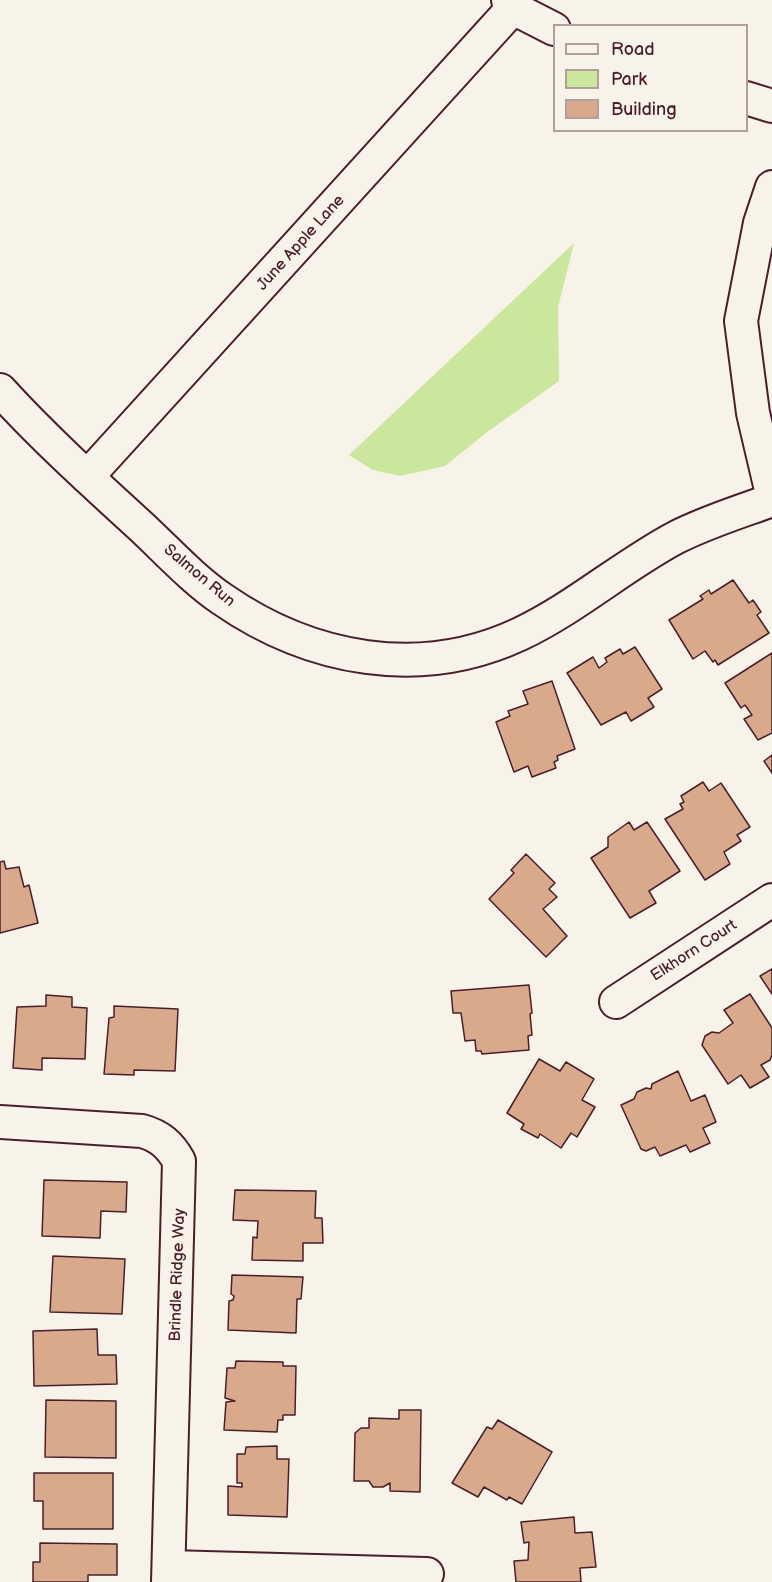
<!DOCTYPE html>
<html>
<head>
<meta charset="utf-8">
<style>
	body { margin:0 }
	#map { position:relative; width:772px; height:1582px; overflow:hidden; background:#f7f3e8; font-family:"Balsamiq Sans",sans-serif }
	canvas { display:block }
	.legend { position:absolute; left:553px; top:24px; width:195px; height:108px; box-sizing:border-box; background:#f7f3e8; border:2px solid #b29e9c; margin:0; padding:8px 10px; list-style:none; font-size:18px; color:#4a1f2b }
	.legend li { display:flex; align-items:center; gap:12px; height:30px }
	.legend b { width:30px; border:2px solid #b29e9c }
</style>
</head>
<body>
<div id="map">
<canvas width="772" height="1582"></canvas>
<ul class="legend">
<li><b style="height:8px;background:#f7f3e8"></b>Road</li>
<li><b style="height:16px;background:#cbe79e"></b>Park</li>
<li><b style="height:16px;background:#d9a98b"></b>Building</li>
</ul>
</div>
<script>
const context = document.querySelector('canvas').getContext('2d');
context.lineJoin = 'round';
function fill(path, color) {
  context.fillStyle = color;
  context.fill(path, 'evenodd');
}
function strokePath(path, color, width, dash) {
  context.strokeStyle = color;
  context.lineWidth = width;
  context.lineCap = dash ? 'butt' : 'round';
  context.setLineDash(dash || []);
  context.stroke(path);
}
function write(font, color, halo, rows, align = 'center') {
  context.font = font + ' "Balsamiq Sans",sans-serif';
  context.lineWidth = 6;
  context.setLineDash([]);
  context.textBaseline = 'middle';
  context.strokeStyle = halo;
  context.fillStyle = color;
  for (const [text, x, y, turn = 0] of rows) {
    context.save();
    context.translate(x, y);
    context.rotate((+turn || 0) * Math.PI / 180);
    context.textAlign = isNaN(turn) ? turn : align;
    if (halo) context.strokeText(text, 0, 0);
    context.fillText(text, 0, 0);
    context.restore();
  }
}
const green = new Path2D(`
	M574,243L558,307L559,381L486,433L445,466L400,476L373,470L349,455Z`);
const building = new Path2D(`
	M733,580L749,603L753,600L761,612L757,615L769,633L718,665L715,660L713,662L705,651L693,659L669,620L703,599L700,596L709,590L711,594Z
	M635,647L662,689L648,698L654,707L631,721L626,712L601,725L567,673L593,657L599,668L607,662L605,658L620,649L623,654Z
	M772,653V733L758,740L744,719L752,715L745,705L741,708L725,683Z
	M552,681L575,749L557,756L558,760L554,762L556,768L532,777L528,766L514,772L496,722L510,716L508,711L528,704L523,691Z
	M772,755V773L764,761Z
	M703,782L709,791L721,783L750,827L737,835L741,841L724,852L730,864L705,880L665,819L683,809L680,804L684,802L681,796Z
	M629,822L634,830L647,822L680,871L649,891L656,903L630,918L591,858L608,847V837Z
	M526,854L555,883L549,889L557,897L543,909L567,936L546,957L489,899L514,873L511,870Z
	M4,861L6,869L19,867L24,887L29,885L38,923L0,933V862Z
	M772,969V994L760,976Z
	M529,985L532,1013L530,1014L532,1035L528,1036L529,1050L482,1054L481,1051H476L475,1040L465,1041L461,1013H453L451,991Z
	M750,994L772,1028V1055L770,1060L761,1065L769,1077L750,1088L741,1075L728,1084L702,1045L705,1036L712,1032L719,1033L733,1023L724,1010Z
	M46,995L72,997V1007L87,1008L85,1059L42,1058V1070L13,1068L17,1007L46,1006Z
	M114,1006L178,1009L175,1071L134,1070V1075L104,1074L109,1018L114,1017Z
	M539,1059L560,1071L566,1062L594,1079L582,1100L595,1107L577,1137L571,1133L561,1148L540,1134L538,1138L521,1129L524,1124L507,1113Z
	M678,1071L691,1101L705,1095L716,1122L703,1128L710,1143L690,1152L686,1145L660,1156L655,1147L646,1151L641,1149L621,1105L634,1099L637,1092L646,1088L651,1089L652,1084Z
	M44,1180L127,1182L126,1212L101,1211L100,1238L42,1236Z
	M235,1190L316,1191L315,1218H322L323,1243H303V1261L252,1260L253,1237L257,1238L258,1221L233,1220Z
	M53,1256L125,1259L122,1314L50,1312Z
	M232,1275L303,1277L301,1299H297L296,1333L228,1330L229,1301L233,1300L234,1296L231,1294Z
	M97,1329L98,1355H116L117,1384L34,1386L33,1331Z
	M236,1361L283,1362V1366H296L295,1415H283V1420H278L277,1432L224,1430L226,1402L235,1401L225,1398L227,1368H235Z
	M46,1400L116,1401V1458L45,1457Z
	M399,1410H421L420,1492L390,1491V1483L383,1487H373L369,1481H354L355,1433L361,1428H369V1418L399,1419Z
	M498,1420L552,1452L522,1504L509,1497L507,1500L484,1487L478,1497L452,1483L487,1427L492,1429Z
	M277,1446V1459H289L287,1517L228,1515V1486L242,1487V1483H237V1454H245L246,1447Z
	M34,1473H113V1529H43V1501H34Z
	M574,1517L575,1533L592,1532L596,1567L580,1568L581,1582H516L514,1561L528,1560L529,1542L524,1543L521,1522Z
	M40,1543L117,1544V1575H88V1582H33V1562H40Z`);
const street = new Path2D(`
	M508,0L513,8L554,29
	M746,98L772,106
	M772,187L760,223L741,321L753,413L772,494
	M0,390C42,436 88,478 134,520C163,546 190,577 222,599C310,660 420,681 520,634C575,608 621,567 675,538C706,522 739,512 772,500
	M87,477L513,8
	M616,1002L772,900
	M0,1122L142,1131C160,1136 170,1145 179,1161L168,1582
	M169,1567L427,1574`);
const streetNames = [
	["June Apple Lane",301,243,-48],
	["Salmon Run",199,576,40],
	["Elkhorn Court",694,951,-33],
	["Brindle Ridge Way",178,1275,-88]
];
fill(green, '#cbe79e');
fill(building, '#d9a98b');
strokePath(building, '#4a1f2b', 1.5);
strokePath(street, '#4a1f2b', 36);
strokePath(street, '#f7f3e8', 32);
write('16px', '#4a1f2b', '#f7f3e8', streetNames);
</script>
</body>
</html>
